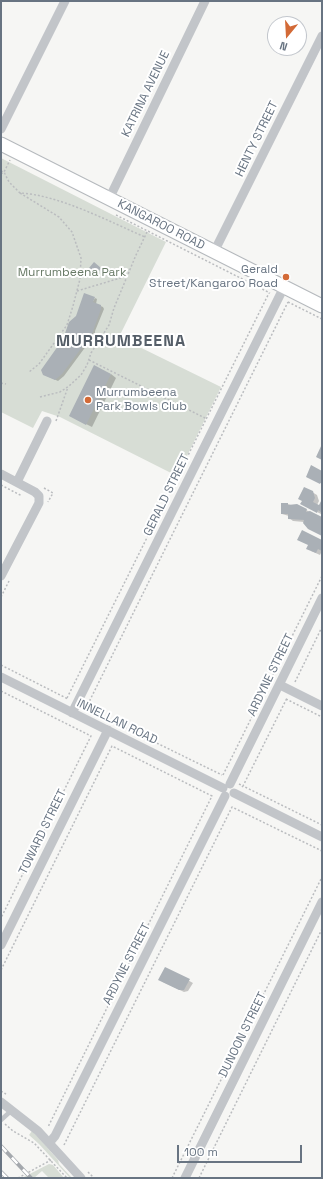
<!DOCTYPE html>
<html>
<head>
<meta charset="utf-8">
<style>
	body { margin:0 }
	#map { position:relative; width:323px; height:1179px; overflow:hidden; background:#f6f6f4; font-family:"Space Grotesk",sans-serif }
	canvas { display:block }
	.frame { position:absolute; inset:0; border:2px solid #687482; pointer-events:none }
	.north { position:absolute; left:267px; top:16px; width:40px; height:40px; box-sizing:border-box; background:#fff; border:1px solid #c3c7cd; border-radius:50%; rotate:198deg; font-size:11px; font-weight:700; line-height:16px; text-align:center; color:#687482 }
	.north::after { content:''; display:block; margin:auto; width:14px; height:18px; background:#d36a37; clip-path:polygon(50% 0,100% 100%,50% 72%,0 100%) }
	.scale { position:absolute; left:177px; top:1145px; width:125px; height:18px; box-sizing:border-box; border:2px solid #687482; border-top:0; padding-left:5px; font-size:12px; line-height:14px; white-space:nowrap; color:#687482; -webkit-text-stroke:3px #fff; paint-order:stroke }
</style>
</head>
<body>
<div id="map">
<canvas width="323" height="1179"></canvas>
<div class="frame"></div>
<div class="north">N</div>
<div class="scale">100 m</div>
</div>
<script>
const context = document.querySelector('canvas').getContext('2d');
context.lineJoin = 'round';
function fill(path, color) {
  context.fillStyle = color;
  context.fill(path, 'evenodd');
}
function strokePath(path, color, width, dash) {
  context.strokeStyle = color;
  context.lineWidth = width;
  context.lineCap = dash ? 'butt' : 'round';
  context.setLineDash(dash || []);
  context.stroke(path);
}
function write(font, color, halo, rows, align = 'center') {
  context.font = font + ' "Space Grotesk",sans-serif';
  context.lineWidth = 4;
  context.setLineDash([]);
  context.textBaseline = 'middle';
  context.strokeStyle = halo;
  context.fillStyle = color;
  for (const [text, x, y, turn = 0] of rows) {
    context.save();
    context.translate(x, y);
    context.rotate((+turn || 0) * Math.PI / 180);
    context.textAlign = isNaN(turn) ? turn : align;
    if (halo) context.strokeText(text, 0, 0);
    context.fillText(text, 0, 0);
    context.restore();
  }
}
const green = new Path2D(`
	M1,158L166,242L119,337L221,387L177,476L60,417L42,411L33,428L1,412Z
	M32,1131L38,1137L58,1160L59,1164L72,1178H70L39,1144L29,1135Z
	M49,1164L53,1165L64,1178H49L42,1171L34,1178H29L27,1177L22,1178Z`);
const shadow = new Path2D(`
	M95,298L97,299L96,304L103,307L104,309L95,331V334L64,376L58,381L47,376Z
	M111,374L116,378L92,427L76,419Z
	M312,492L317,495L319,501L317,505L319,507L322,501L321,514L305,506Z
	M282,504H288L306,510L322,518V535L304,522L293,521L289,518V516L282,514Z
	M322,542V551L320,555L311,551L309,545Z
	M166,968L193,983L188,991L184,992L163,982Z`);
const building = new Path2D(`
	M94,262L101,268L97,274L89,268Z
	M84,293L95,297L93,302L101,305V309L92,334L62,374L55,380L43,375L41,370L63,339L69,322L76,316Z
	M94,365L111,374L86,425L69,416Z
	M322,444V460L316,457Z
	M311,465L322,471V484L320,483V484L306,477Z
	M304,487L313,491L315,498L313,502L319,505L322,499V513L318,510L317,513L300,504L302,501L298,499Z
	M281,503H288V505L297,504L307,509L306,512L310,511L322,517V536L308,529L303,523L304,520L288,519V514H281Z
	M302,530L322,540V551L318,549L316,553L306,549L308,545L297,540Z
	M165,967L190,979L184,990H179L158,980Z`);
const path = new Path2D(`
	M1,171L4,172L9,182L20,193C59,195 108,221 145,237
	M1,174L4,172L10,160
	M20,193L59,217L72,232L81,258L80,279L73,306L67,325L39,364L29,372
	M116,215L270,293
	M77,291L127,276
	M288,302L322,319
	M89,360L207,419
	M1,383L6,384
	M40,397L60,392L69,386L81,375L87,365L91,353L109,325L114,308L136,255L148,230
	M56,421L68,387
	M1,485L22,496
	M44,488L53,493L48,502
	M1,597L9,581
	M1,665L68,699
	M295,682L322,627
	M1,691L91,736L1,918
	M67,698L269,293
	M286,699L322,717
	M85,708L222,775
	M86,708L288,302
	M223,775L322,576
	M239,784L243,786L287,698
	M242,787L243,786L322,825
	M1,970L112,746L212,796L48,1127
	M1,1091L6,1094
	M5,1124L13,1131L34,1143L67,1178
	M64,1145L232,807L322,851
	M88,1172L94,1178
	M18,1178L51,1160
	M172,1178L322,877
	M199,1178L322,929`);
const lane = new Path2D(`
	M1,1120L12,1110`);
const street = new Path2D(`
	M1,129L65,1
	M109,199L205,1
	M214,252L322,36
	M1,474L35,492L39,496V503L1,576
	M17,482L47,421
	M1,677L223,788
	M280,685L322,706
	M72,713L284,287
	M230,784L322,598
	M234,793L322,837
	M1,945L108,730
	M1,1102L38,1131L81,1178
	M49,1143L55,1136L225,796
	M185,1178L322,902`);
const secondary = new Path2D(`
	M1,144L322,306`);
const rail = new Path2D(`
	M1,1146L31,1178
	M1,1172L7,1178`);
const markers = [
	[286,277,4,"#d36a37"],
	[88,400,4,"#d36a37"]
];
const streetNames = [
	["KATRINA AVENUE",146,94,-64],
	["HENTY STREET",257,139,-64],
	["KANGAROO ROAD",161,225,27],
	["GERALD STREET",167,495,-64],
	["ARDYNE STREET",271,675,-64],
	["INNELLAN ROAD",117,722,26],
	["TOWARD STREET",43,832,-64],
	["ARDYNE STREET",127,964,-63],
	["DUNOON STREET",243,1035,-64]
];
const poiNames = [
	["Gerald",278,270],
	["Street/Kangaroo Road",278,284],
	["Murrumbeena",96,393,"left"],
	["Park Bowls Club",96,407,"left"]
];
const parkNames = [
	["Murrumbeena Park",72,273]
];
const districtNames = [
	["MURRUMBEENA",121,342]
];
fill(green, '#d7ddd5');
fill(shadow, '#0003');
fill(building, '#aab0b6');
strokePath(secondary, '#b5b9bd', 15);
strokePath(path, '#babcbf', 1.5, [2, 2]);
strokePath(lane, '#c2c5c9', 4.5);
strokePath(street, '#c2c5c9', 9);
strokePath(secondary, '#fff', 13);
strokePath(rail, '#a4a8ad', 4);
strokePath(rail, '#fff', 2.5, [8]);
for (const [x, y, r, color] of markers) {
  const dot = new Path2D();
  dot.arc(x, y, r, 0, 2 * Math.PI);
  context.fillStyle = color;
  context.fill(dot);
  strokePath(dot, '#fff', 1.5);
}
write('12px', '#687482', '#fff', streetNames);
write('12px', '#687482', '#fff', poiNames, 'right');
write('12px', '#687a66', '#fff', parkNames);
context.letterSpacing = '1px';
write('bold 16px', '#555e68', '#fff', districtNames);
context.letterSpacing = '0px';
</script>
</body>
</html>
